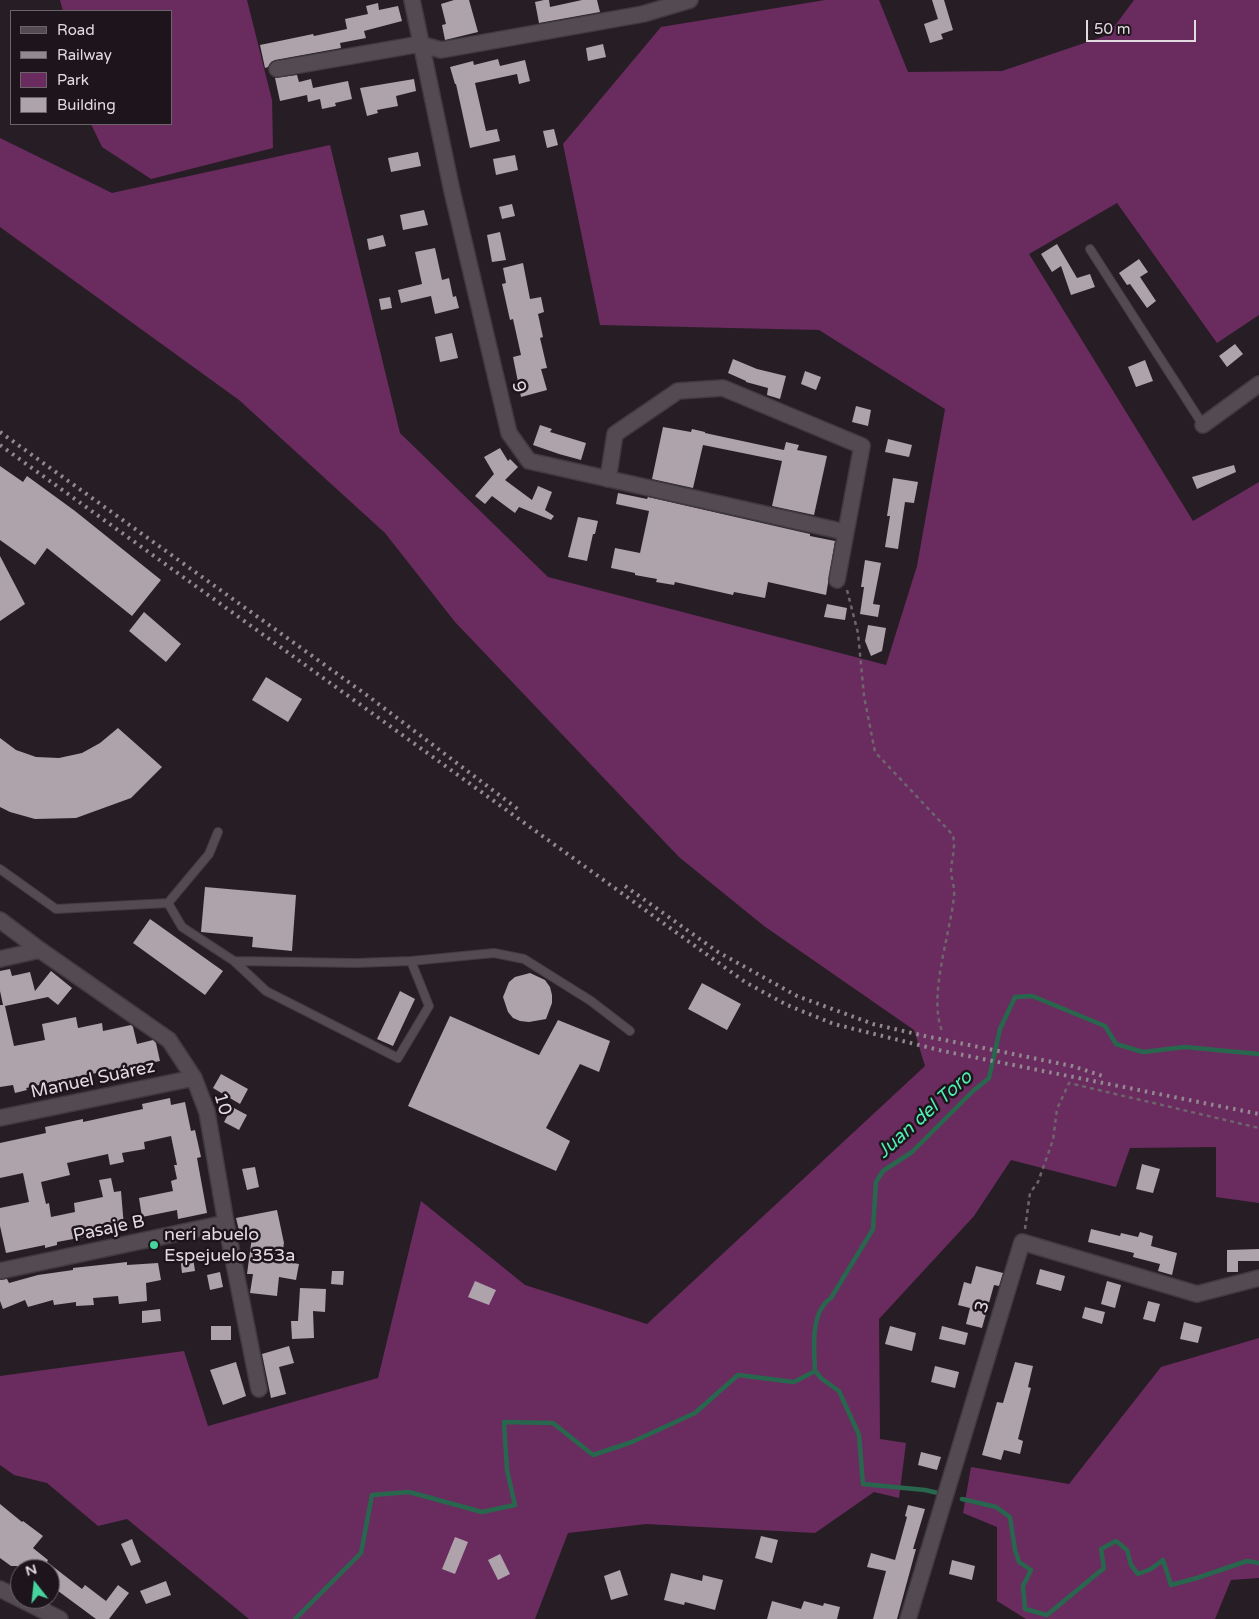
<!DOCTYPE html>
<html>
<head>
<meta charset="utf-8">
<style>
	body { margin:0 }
	#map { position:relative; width:1259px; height:1619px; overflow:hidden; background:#271e25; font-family:"Varela Round",sans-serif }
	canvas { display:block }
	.legend { position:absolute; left:10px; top:10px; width:162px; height:115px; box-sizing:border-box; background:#1d151b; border:1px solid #6b6469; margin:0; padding:6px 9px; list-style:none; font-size:15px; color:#e1dbdf }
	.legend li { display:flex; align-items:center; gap:10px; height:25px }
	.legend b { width:25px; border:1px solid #6b6469 }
	.north { position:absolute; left:10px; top:1559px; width:50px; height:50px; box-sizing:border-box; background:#1d151b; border:1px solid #6b6469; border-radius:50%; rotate:344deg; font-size:14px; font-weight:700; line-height:20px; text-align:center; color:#e1dbdf }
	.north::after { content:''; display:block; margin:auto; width:18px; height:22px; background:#45d49e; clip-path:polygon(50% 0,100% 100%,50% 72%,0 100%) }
	.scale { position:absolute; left:1086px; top:20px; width:110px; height:22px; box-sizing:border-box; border:2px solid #e1dbdf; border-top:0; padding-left:6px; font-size:15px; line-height:18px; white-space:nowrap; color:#e1dbdf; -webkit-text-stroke:4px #1d151b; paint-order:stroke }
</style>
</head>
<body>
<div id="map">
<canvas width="1259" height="1619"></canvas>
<ul class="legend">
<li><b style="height:6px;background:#544a52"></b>Road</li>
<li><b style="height:6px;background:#91898f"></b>Railway</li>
<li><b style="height:14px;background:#6a2b5f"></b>Park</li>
<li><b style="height:14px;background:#aea2ab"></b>Building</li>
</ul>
<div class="north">N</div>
<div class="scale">50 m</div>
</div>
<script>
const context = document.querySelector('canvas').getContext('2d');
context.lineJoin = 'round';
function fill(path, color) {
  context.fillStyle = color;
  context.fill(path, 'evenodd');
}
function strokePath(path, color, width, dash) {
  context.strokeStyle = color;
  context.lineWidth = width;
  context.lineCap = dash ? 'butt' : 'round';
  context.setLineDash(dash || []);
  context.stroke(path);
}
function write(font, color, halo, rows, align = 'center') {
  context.font = font + ' "Varela Round",sans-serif';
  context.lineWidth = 5;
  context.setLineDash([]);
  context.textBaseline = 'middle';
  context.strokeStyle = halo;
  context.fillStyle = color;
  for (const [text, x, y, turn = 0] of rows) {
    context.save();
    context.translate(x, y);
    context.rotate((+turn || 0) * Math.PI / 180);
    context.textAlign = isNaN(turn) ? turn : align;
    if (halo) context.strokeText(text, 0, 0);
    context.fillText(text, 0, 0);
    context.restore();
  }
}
const green = new Path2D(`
	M60,0H247L272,100L273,148L151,179L102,147L91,124H171V11H63Z
	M825,0H879L908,72L1002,71L1108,35L1134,0H1259V315L1217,343L1117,203L1029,254L1193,521L1259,482V1203L1216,1197V1147L1130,1148L1116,1187L1011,1160L974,1216L879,1319L880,1439L906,1443L899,1498L874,1492L815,1533L646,1524L568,1533L535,1619H249L127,1519L98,1526L47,1483L14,1475L0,1465V1376L184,1351L208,1426L378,1378L421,1201L525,1285L647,1324L925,1066L914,1030L764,926L679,857L455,622L385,533L239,400L0,227V138L112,193L330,145L400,433L548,577L886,665L917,566L945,409L819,330L600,325L563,144L661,27Z
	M1259,1338V1578L1231,1580L1215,1619H1026L997,1601V1527L963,1513L971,1467L1069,1484L1161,1367Z`);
const stream = new Path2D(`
	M815,1371C814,1348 810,1312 831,1298L873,1229L876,1182L883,1171L912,1152L973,1091L989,1078L1000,1029L1015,997L1032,996L1105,1026L1116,1044L1143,1052L1185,1047L1259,1054
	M815,1371L822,1379L839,1391L859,1435L863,1484L925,1490L938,1493
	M962,1499L996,1507L1010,1517L1015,1550L1019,1562L1031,1570L1023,1586L1025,1609L1047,1615L1104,1568L1101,1549L1116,1541L1127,1550L1131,1565L1138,1574L1151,1569L1163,1560L1171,1585L1197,1578L1247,1561L1259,1563
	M295,1619L361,1553L372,1495L409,1492L482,1512L515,1505L507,1470L504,1422L553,1423L593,1455L632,1442L695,1413L738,1375L794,1382L815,1371`);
const building = new Path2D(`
	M454,0H469L478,32L445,40L442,25L446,24L441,4Z
	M544,0H549L550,7L582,0H597L600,12L539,23L535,2Z
	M932,0H944L953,30L941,34L943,39L930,43L924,24L938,19Z
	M378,3L379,10L398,6L402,21L364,31L366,38L340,43L341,48L275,60L271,62L268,67L265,68L260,45L313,34L314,36L347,29L345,19L368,14L366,6Z
	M603,44L606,57L588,61L586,48Z
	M498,59L500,66L525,60L530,81L519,84L517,74L475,83L486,131L497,129L500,141L470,148L456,84H455L450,67L473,61L474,65Z
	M297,75L299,82L311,79L313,88L348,81L352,99L335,103L336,106L322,109L320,99L308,102L307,95L280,101L275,78Z
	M414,79L416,91L396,96L398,106L377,110L378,113L367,116L360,88Z
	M554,129L558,145L547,148L543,131Z
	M418,152L421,166L391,172L388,158Z
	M515,155L518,170L496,175L493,159Z
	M512,204L515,216L502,219L499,207Z
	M424,210L428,225L403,230L400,215Z
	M500,232L506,260L492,262L487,235Z
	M383,235L386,246L369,250L367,239Z
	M1057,244L1077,278L1090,274L1095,287L1071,295L1061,266L1052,272L1041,254Z
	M435,248L442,280L449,278L453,297L456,296L459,308L435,314L431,296L401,303L398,290L422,284L415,252Z
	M1139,259L1148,272L1140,277L1156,301L1147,308L1130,284L1127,285L1119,273Z
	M523,263L530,299L541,297L544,312L538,314L543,337L540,338L547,368L541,369L547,390L521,397L513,357L521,355L513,319L510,320L502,284L506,283L503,268Z
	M390,297L392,308L381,310L379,299Z
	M452,333L458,358L440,362L435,337Z
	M1235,344L1243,354L1227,367L1219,356Z
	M733,359L757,369L786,376L780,399L767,395L768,388L746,382V381L728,373Z
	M1145,360L1153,381L1136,387L1128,367Z
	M805,371L821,377L816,390L801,384Z
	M856,406L871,410L868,426L852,422Z
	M540,425L552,429L550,432L586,443L581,460L559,454L533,445Z
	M663,427L691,432L692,429L705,432V433L784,450L786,442L799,445L797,450L827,456L814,515L772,506L782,461L703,445L693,488L652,479Z
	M888,439L912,445L909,457L885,452Z
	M500,448L508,461L510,459L518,467L505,480L532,500L538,486L552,492L545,510L554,516L551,520L519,507L515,513L492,496L485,504L475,496L494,474L484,457Z
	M1234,465L1236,472L1197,489L1192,477Z
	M0,466L23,482L27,476L75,511L161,580L132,616L47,548L35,565L0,540Z
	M893,478L918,482L914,503L905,502L898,549L885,547L890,516H887Z
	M618,493L647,499L648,497L810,534V536L835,541L826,595L768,582L765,598L734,592L733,595L675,582L674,585L656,582L657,579L635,575V573L611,568L615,548L640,553L649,511L616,504Z
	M578,517L598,521L595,534H593L587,561L568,557Z
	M0,556L25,604L0,621Z
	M865,560L881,563L873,604L880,605L878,617L860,614L864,587H861Z
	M827,604L847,608L845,620L824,617Z
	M144,612L181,644L166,662L129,631Z
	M868,625L886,628L882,651L871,656L865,641Z
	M266,677L302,699L288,722L252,700Z
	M118,728L162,767L131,798L76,818L35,819L10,812L0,807V738L16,750L36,757L59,758L82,753L100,743Z
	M205,887L296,895L292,951L252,947L253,937L201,932Z
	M150,919L223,971L205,995L133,943Z
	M10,969L12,976L30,972L35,991L51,971L72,988L58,1005L48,997L5,1006L14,1046L45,1040L42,1024L76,1017L78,1028L102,1023L103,1031L131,1025L133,1027L137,1044L153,1040L156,1043L160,1061L65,1079L26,1088L27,1090L15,1093L13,1085L0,1087V1005H3L0,991V971Z
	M530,973L545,980L550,987L552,995V1003L546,1019L529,1022L520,1021L513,1018L508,1012L503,997L509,982L515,977Z
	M702,983L741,1004L727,1030L688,1009Z
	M400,991L415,999L393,1046L377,1039Z
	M450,1016L539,1055L558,1020L610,1041L599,1072L580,1064L546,1128L570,1141L556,1171L408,1106Z
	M221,1074L248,1089L240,1104L213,1088Z
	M170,1098L171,1105L185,1102L191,1131L195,1130L201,1157L197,1158L207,1213L178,1219L177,1210L142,1217L139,1198L173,1191L171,1181L177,1179L174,1165H177L171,1136L144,1142L145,1149L122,1153L124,1162L110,1165L108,1154L67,1163L70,1175L41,1182L46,1204L49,1203L51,1217L75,1212L74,1203L103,1197L99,1180L111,1178L114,1192L121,1191L124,1227L122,1228V1230L57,1242V1245L45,1248V1245L6,1253L0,1226V1208L29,1202L23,1173L0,1178V1143L46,1133L45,1127L83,1119V1122L115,1115L143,1109L142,1104Z
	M232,1107L247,1115L239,1130L224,1122Z
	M1142,1164L1160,1169L1153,1193L1136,1189Z
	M255,1167L259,1187L247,1190L242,1169Z
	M277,1210L284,1243L281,1261L299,1264L296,1280L279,1277L277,1296L250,1293L253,1274H247L252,1237L241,1239L236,1218Z
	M1091,1229L1120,1236L1121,1233L1138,1237L1140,1232L1153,1236L1151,1246L1177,1253L1172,1275L1158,1271L1160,1264L1133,1257L1134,1253L1088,1242Z
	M1259,1249V1261H1238V1272H1227V1250Z
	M180,1256L193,1257L195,1271L182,1273Z
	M127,1262V1265L158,1263L161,1280L146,1283L147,1301L119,1304L118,1296L93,1298L94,1305L76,1306V1302L54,1305L53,1300L28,1307L25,1300L3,1309L0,1301V1280L7,1279L9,1283L38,1275L73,1270V1268Z
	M976,1266L1003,1273L999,1286L994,1285L982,1328L966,1324L970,1308L958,1305L964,1282L971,1284Z
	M1040,1269L1065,1276L1061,1291L1036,1284Z
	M332,1271H344L343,1285L331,1284Z
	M220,1272L223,1287L210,1290L207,1275Z
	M475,1281L496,1290L489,1305L468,1297Z
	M1107,1281L1121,1285L1115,1308L1101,1304Z
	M300,1288L326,1289L325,1312L313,1311L314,1338L292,1339L291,1321H298Z
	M1148,1301L1160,1304L1155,1322L1143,1319Z
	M1085,1307L1105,1312L1102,1324L1082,1318Z
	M160,1309L161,1321L142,1323V1311Z
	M1184,1322L1202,1327L1198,1343L1180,1339Z
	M211,1326H231V1340H211Z
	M890,1326L916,1333L912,1351L885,1344Z
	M942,1326L968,1333L965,1345L939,1339Z
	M289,1346L294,1363L279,1367L286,1394L271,1398L262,1354Z
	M236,1362L246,1396L223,1405L210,1370Z
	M1015,1362L1033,1366L1028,1387L1031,1388L1018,1439L1023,1441L1020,1454L1004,1450L1001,1460L982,1455L997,1402L1003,1403Z
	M935,1366L959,1372L955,1388L931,1382Z
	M921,1452L941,1457L937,1470L918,1465Z
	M0,1504L22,1522L23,1521L43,1536L33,1548L48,1560L47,1562L82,1589L85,1585L106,1601L118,1585L129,1593L109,1619H96L50,1585V1569H21L23,1566H11L0,1558Z
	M908,1505L925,1509L913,1549H916L897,1619H873L886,1571L867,1567L871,1553L895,1560L907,1517L905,1516Z
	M761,1536L778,1540L772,1563L755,1558Z
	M455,1537L468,1542L455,1574L442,1569Z
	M132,1539L141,1562L131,1566L121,1544Z
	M500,1554L510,1574L498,1580L488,1560Z
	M952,1560L975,1566L972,1580L949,1574Z
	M620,1570L628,1595L611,1600L604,1576Z
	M671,1573L702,1581L703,1575L723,1580L715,1610L685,1602L684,1605L664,1600Z
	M166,1581L171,1595L146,1604L140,1591Z
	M772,1601L801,1609L804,1601L823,1606L824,1603L840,1607L837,1619H767Z`);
const path = new Path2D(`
	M847,590L858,633L864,696L875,752L953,835C956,852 951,858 951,873C952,881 955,888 954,896C950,936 928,995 942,1031
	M1025,1229L1030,1193L1038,1182L1053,1140L1057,1109L1069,1083L1259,1128`);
const lane = new Path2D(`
	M1090,249L1203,425
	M0,869L56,909L168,903L182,927L234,961L356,963L411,961L494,953L524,959L591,1001L630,1031
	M168,903L209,854L218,832
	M234,961L266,991L398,1058L429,1006L411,961`);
const street = new Path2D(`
	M412,0L452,191L509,433L529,461L845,532
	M277,69L420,44L441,50L643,14L690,0
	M1203,425L1259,384
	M608,479L615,434L678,391L723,388L862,446L837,580
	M0,920L40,950L169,1040L194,1078L207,1112L226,1223L259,1389
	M0,959L40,950
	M0,1118L194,1078
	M0,1271L226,1223
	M0,1589L60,1619
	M908,1619L1022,1242L1197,1294L1259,1278`);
const rail = new Path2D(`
	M0,432L368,696L519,810
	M0,445L745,982L787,1005L834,1024L943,1051L1259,1114
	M625,886L718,952L797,996L873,1024L925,1036L1072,1066L1106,1077`);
const markers = [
	[154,1245,5,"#45d49e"]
];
const streetNames = [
	["9",518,387,77],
	["Manuel Suárez",93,1080,-12],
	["10",222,1104,74],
	["Pasaje B",109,1229,-12],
	["3",983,1307,-73]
];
const poiNames = [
	["neri abuelo",164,1235],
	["Espejuelo 353a",164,1256]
];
const waterNames = [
	["Juan del Toro",925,1115,-42]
];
fill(green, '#6a2b5f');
strokePath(stream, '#28674d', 4.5);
fill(building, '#aea2ab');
strokePath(lane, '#413b40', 10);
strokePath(street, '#413b40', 18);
strokePath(path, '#6d656b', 2.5, [4, 4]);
strokePath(lane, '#544a52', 8);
strokePath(street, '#544a52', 15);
strokePath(rail, '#91898f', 4, [2.5, 5]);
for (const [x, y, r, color] of markers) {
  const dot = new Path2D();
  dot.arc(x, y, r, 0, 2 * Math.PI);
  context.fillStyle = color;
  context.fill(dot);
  strokePath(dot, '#1d151b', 2);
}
write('18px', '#e1dbdf', '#1d151b', streetNames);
write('18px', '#e1dbdf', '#1d151b', poiNames, 'left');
write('italic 19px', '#4deeb2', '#1d151b', waterNames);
</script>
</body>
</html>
